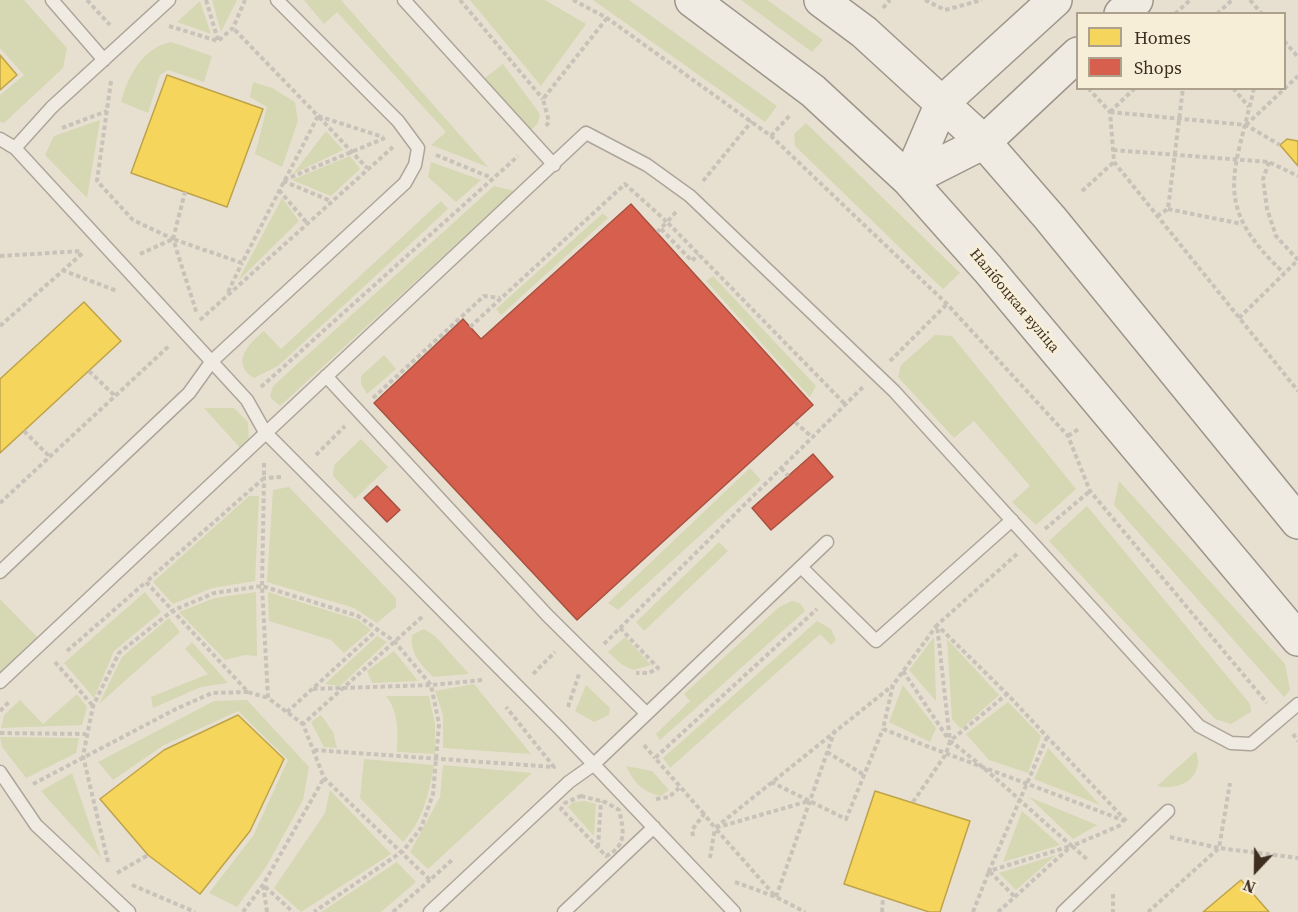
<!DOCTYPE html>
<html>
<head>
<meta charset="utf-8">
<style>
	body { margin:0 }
	#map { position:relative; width:1298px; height:912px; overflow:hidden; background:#e7e0d1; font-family:"Source Serif 4",serif }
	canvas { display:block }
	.legend { position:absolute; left:1076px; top:12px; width:210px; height:78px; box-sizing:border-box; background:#f7eed8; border:2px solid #ada18e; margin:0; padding:8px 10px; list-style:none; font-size:18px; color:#3d2e20 }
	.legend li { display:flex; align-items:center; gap:12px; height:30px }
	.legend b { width:30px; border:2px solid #ada18e }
	.north { position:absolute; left:1226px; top:840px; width:60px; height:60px; -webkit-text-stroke:4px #f7eed8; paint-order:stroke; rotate:202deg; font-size:16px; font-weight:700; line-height:24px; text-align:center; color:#3d2e20 }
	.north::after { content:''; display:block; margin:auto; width:21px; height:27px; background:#3d2e20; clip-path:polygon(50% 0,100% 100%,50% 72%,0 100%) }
</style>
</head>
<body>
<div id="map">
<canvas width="1298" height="912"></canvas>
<ul class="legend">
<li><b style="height:16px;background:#f6d55c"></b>Homes</li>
<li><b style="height:16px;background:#d6604d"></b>Shops</li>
</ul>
<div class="north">N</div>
</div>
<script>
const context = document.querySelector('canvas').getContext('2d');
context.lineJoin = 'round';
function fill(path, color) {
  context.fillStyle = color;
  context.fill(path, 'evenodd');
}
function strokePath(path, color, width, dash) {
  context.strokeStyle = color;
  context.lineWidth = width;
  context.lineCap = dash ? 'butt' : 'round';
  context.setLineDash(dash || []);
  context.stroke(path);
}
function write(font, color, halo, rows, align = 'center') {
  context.font = font + ' "Source Serif 4",serif';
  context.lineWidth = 6;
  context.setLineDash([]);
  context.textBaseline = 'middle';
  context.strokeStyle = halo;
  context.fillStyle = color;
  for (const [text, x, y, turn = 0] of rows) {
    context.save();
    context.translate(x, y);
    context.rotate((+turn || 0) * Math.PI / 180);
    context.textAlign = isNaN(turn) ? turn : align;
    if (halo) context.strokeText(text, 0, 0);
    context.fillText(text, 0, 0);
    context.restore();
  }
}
const green = new Path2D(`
	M0,0H24L67,48L63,68L4,123L0,122V95L24,75L0,48Z
	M212,0H237L221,32Z
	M304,0H341L488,167L431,145L446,132L337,12L324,24Z
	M470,0H545L586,24L541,86Z
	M593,0H629L777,106L765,122Z
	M741,0H767L823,40L812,52Z
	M200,1L211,34L177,22Z
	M171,42L212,56L204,82L168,70L160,75L148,113L121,102C128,76 142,48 171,42Z
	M503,64L540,114L538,123L531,130L485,78Z
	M253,82L272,88L295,102L298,121L282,167L255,154L267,107L250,97Z
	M100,120L87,198L45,155L54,136Z
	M806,123L960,273L943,289L925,272L795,146L794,134Z
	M326,131L343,150L293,174Z
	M350,156L360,169L331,196L292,180Z
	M431,162L481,180L456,202L428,177Z
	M494,186L514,191L280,406L270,397L273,386Z
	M282,198L299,221L238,281Z
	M441,201L448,209L278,366L254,378C230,363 248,344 264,331L281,349Z
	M603,213L608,218L501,315L496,309Z
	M713,276L816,386L810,397L706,281Z
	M935,335L952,336L1076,489L1036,525L1012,502L1030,486L974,421L954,438L898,377L901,365Z
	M384,355L396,369L367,394L361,384V376Z
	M204,408H234L248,422L249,443L241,449Z
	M361,439L388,467L355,499L333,476L334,465Z
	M750,468L761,480L618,610L608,603Z
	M1119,481L1285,664L1290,690L1284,697L1114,505Z
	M289,487L396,598V607L377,623L354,608L267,582L273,490Z
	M249,496H259L255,581L212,588L173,604L153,582Z
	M1087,506L1250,704L1251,712L1231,724L1215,719L1049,541Z
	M719,542L728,551L644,631L636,622Z
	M145,592L161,612L114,651L94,698L64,663Z
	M256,592L257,656L245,655L225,660L179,612L215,598Z
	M268,592L358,620L371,630L344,653L331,640L269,621Z
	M0,599L39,639L0,674Z
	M792,601L800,603L805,611L660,740L656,734L690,701L684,694L779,607Z
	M169,618L180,632L99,704L122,657Z
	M817,621L831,629L836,640L831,645L820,634L670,768L663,758Z
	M424,629L435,636L469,674L433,677C421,664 410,655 412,635Z
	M377,636L387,642L340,686L325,684Z
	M625,637L651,665L633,670L621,664L608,652Z
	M934,637L936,701L909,670Z
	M947,639L999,695L961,729L952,719Z
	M192,642L228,683L201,687L153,708L151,697L208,674L185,649Z
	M394,651L418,681L372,683L367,671Z
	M474,684L531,754L443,748V715L435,691Z
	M586,685L610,708L609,715L594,722L575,711Z
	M903,685L936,728L930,742L889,722Z
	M77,694L87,707L82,725L1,728L4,715L20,700L43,724Z
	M386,696H429L435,724V754L397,752C398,733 399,712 386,696Z
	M247,700L309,767L303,800L266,867L237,907L209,893L253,836L288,760L238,711L164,745L113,780L98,762L214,701Z
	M1008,702L1041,736L1028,773L989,760L966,734Z
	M321,715L333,732L337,748L324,747L311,722Z
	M0,737L79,738L76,753L26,778L2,747Z
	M1048,748L1100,805L1034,779Z
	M1196,751C1205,776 1181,792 1157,786Z
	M364,759L434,765C429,794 423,820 403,842L360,798Z
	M443,765L532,773L428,869L410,852L440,797Z
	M626,766L652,771L669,790L661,796C643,792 634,783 626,766Z
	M72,773L101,858L41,791Z
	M330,790L391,854L301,912L274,888L325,813Z
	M1029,797L1097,825L1073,839Z
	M585,801L596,804L594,836L568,807L573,802Z
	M1022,811L1060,845L1003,862Z
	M1056,855L1016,890L999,873Z
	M397,862L416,882L381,912H321Z`);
const homes = new Path2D(`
	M0,55L17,75L0,90Z
	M167,75L263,109L227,207L131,173Z
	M1287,139L1298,141V166L1280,145Z
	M84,302L121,341L0,453V379Z
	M238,715L284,759L250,831L200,894L148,855L100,799L164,750Z
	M875,791L970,821L940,912H929L844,884Z
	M1241,880L1269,912H1203Z`);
const shops = new Path2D(`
	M631,204L813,405L577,620L374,403L463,319L481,339Z
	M813,454L833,477L771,530L752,508Z
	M377,486L400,510L387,522L364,498Z`);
const path = new Path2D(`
	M87,0L110,25
	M206,0L218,40
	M460,0L543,99
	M573,0L607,18L771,136L947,304L1068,436L1090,491L1267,703
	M925,0L945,10L982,0
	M1250,0L1262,14
	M883,8L890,0
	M1175,14L1190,0
	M1217,14L1232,0
	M169,26L218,41L233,28L245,0
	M1284,41L1298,57
	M111,81L97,181L133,220L173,239L197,314
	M1088,88L1110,112L1114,162L1298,391
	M1233,88L1249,107
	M1254,88C1235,174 1210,204 1284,273
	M1110,112L1246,125L1280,145
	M1110,112L1135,88
	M318,116L383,137
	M319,117L367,168
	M1246,125L1298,76
	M546,126L549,122L543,99L607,18
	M62,128L107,111
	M771,136L791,114
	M1113,150L1269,162L1298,176
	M436,155L492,178
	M1269,162L1263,179L1267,209L1276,236L1298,260
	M284,180L385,138
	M283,181L331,201
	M703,181L752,121
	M279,190L307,223
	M1082,191L1114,162
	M1168,209L1242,224
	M676,212L667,222L845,404
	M1157,216L1168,209L1183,88
	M661,229L692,261L698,254
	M173,239L185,192
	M140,254L173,239L242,263L318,116L233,28
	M0,256L82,251
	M62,270L117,291
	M228,292L242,263
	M1239,318L1298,260
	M200,320L393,147
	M0,326L84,252
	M470,327L625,184L667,222L657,232
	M890,361L947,304
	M89,371L115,396
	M261,387L518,156
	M373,398L484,296L500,298
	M795,422L812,437
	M24,431L50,457
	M1068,436L1080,428
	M316,455L345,426
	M264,463V478L146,582L248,692L268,698
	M781,468L788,476
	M281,477L264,478L262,586L268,698L303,724
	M0,503L170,345
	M1045,529L1090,491
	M1017,554L937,625L1007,694L1127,822C1046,790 964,761 883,729L893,685L937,625L950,741C993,773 1030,811 1072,846L1121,825
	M422,617L303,724L324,778L430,880L452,860
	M620,628L658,668L649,673H636
	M604,644L863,387
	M67,651L146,582
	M55,662L93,706
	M903,671L949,740
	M533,674L555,652
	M313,689L431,685L483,680
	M568,707L579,674
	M0,711L10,701
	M287,712L378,629
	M835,730L776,897L715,828L892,686
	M0,733L86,734
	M1293,734L1298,741
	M1047,737L989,871L1071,846
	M644,745L655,758
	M314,750L554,767L506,707
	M827,752L864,775
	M771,782L846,819L883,729
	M33,784L176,709L212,693L248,692
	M581,796L605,802L619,810C624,830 627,846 606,856L561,809L565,803Z
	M656,799L669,797L679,788
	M913,802L946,754L950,741L1007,694
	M704,814L655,758L817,609
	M693,836L692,830L704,814L715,828L809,801
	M1170,837L1219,848L1230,783
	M1072,846L1089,861
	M598,847L601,801
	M710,858L715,828
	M108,862L83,756L93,706L119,653L172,611L214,593L262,586L358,616L394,641L431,685L439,724L433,794L421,828L403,851L314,912
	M117,873L148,855
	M735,882L776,897L805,912
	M132,885L195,912
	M1113,894V912
	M243,912L263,885L324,778
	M267,912L263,885L293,912
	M393,912L430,880
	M882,912L883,897
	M973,912L989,871L1015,897
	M998,912L1069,848
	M1148,912L1219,848L1298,858`);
const service = new Path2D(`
	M52,0L104,60
	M404,0L554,165
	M0,139L15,148L247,400L265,432L560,729L734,912
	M15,148L52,107L169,0
	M326,376L547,615L646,713
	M802,568L876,641L1012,520
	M0,572L189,393L212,361L405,183L415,165L418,148L398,121L277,0
	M0,682L586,133L647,165L690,196L894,391L1199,726L1231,743L1251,744L1298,704
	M0,772L36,825L129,912
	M430,912L569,782L593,765L827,542
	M564,912L654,827
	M1063,912L1168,811`);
const secondary = new Path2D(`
	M692,0L813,91L909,180L988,269L1298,639
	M821,0L864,32L984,142L1050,218L1298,522
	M1121,14L1136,0
	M909,180L942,103L1055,0
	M909,180L984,142L1078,54`);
const streetNames = [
	["Налібоцкая вуліца",1014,301,50]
];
fill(green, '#d6d7b3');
fill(homes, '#f6d55c');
strokePath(homes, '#bea34a', 1.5);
fill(shops, '#d6604d');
strokePath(shops, '#a85140', 1.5);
strokePath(service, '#ada599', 15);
strokePath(secondary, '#9c958a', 36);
strokePath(path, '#c8c2b9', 4, [4.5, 3]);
strokePath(service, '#efebe3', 12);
strokePath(secondary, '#efebe3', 33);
write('15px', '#3d2e20', '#f7eed8', streetNames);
</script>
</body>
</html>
